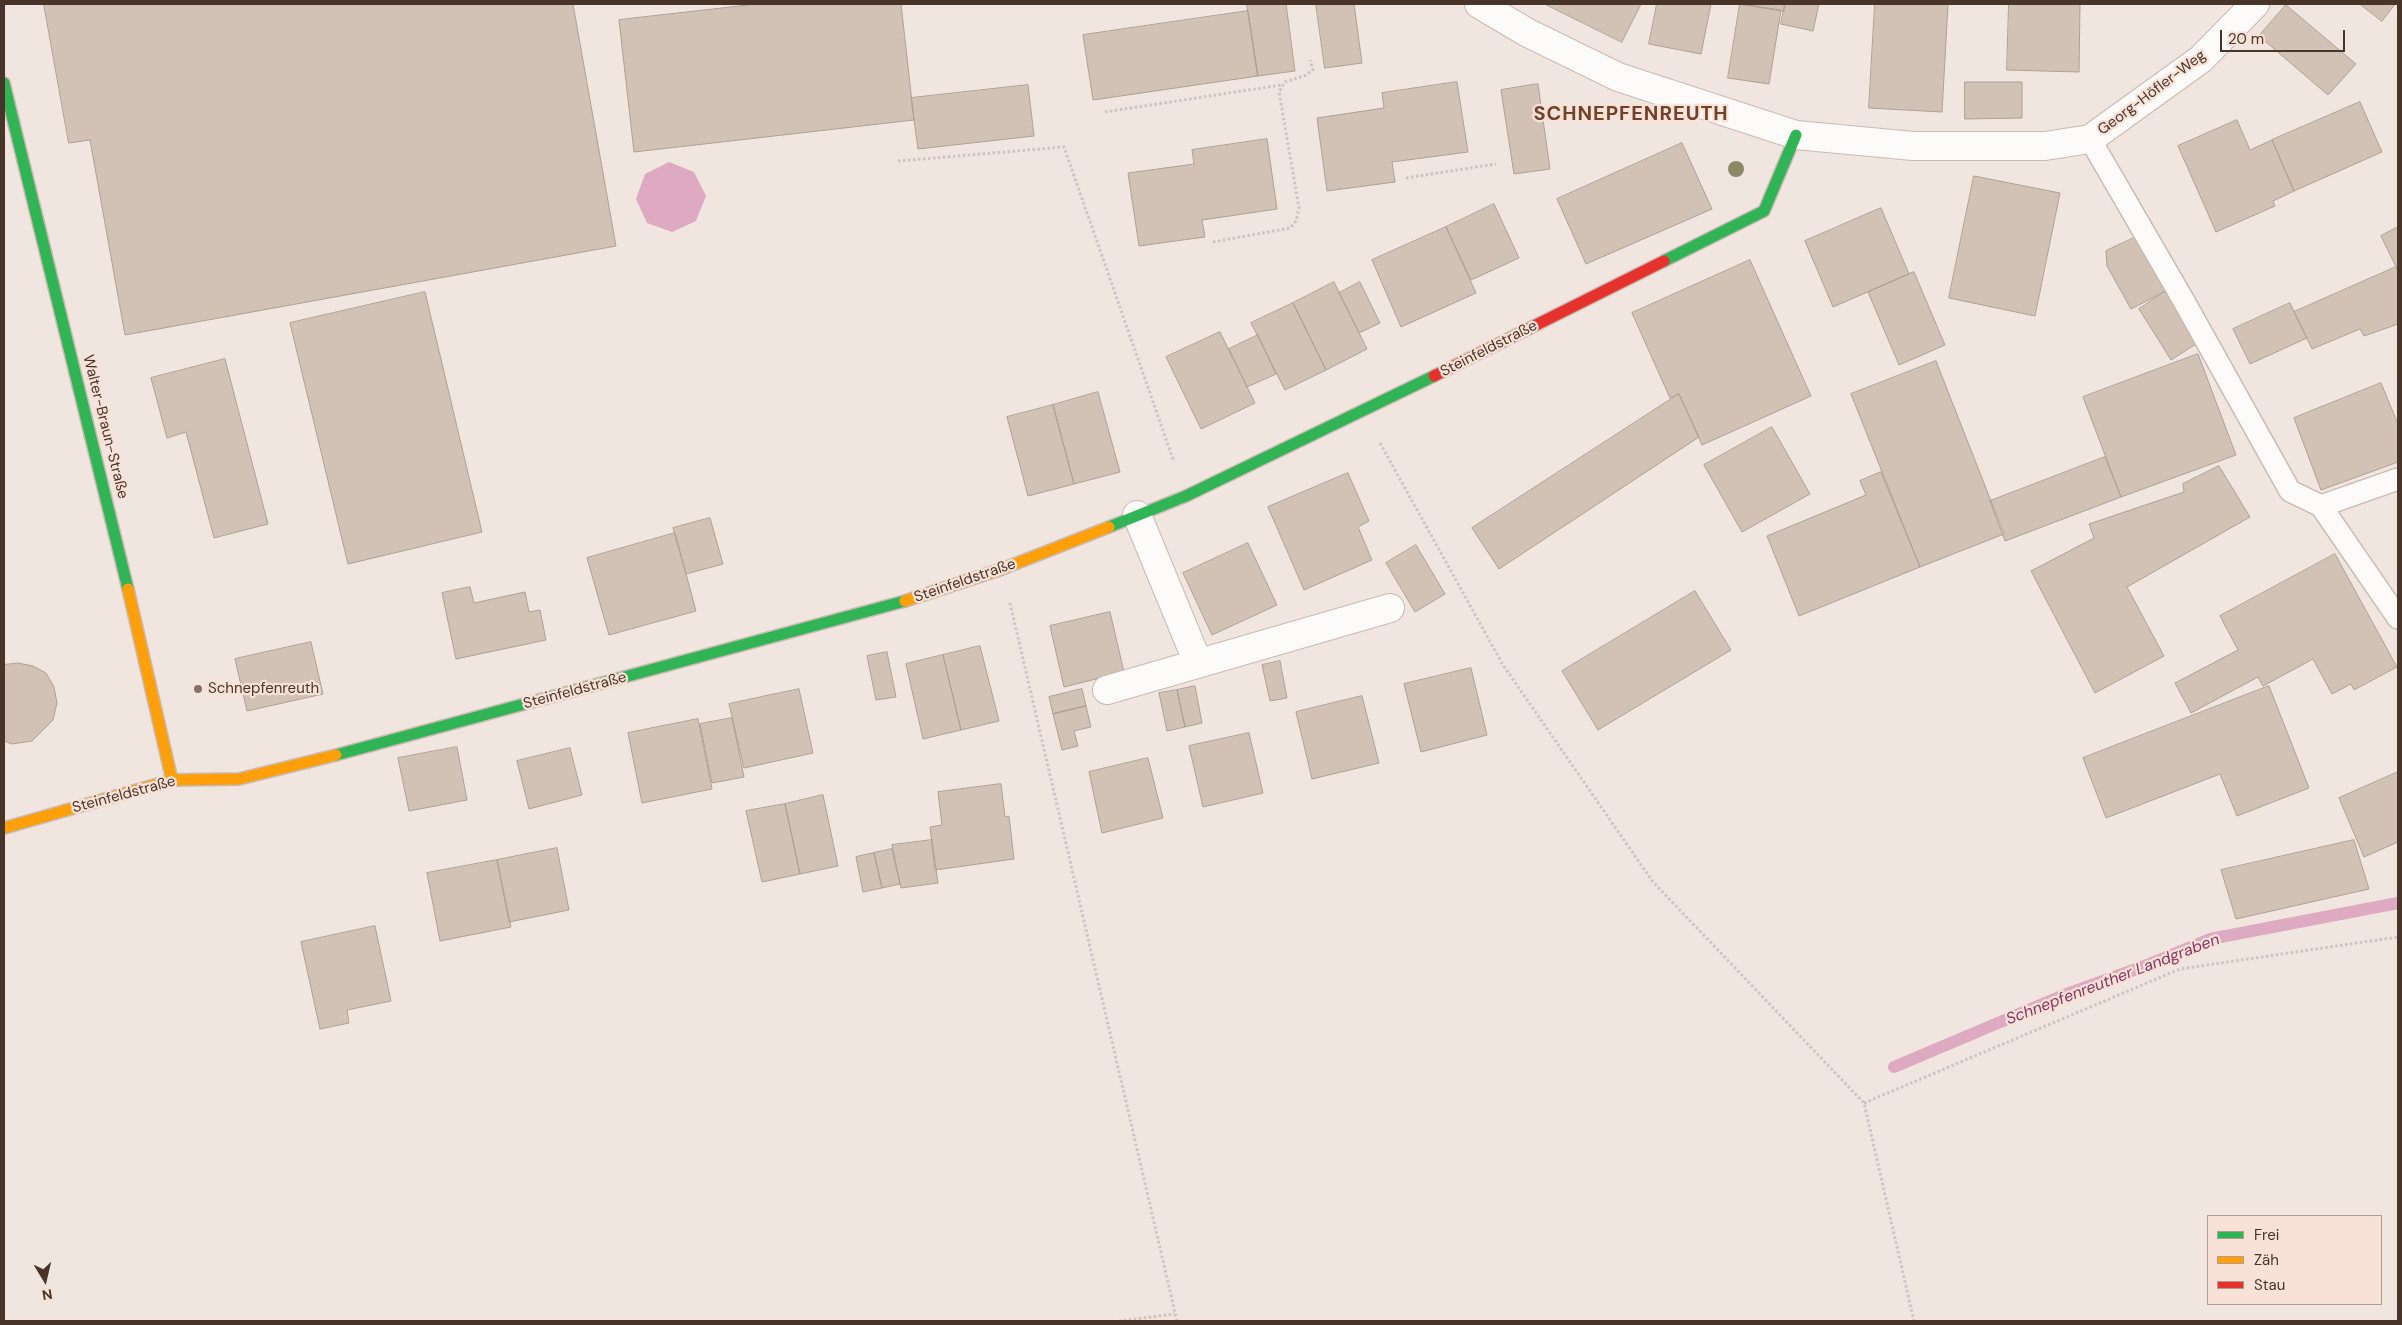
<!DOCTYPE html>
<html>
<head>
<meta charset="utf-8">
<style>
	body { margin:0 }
	#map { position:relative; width:2402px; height:1325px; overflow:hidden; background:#f1e5df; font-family:"DM Sans",sans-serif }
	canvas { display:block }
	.frame { position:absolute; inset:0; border:5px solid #49342a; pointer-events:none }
	.legend { position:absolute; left:2207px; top:1215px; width:175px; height:90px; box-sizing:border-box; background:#f8e2d8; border:1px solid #b29c92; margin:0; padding:6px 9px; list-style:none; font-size:15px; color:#49342a }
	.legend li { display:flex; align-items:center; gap:10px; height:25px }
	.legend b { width:25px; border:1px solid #b29c92 }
	.north { position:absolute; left:20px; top:1255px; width:50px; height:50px; -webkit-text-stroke:4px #f8e2d8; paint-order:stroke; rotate:171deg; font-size:14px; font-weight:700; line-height:20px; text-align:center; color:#49342a }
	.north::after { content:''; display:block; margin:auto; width:18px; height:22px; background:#49342a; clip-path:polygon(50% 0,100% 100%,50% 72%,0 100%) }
	.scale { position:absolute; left:2220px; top:30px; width:125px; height:22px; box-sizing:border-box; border:2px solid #49342a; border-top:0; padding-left:6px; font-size:15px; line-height:18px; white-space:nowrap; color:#49342a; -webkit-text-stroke:4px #f8e2d8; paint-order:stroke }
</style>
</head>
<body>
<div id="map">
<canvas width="2402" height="1325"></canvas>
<div class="frame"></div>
<ul class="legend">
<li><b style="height:6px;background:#30b455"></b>Frei</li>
<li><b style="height:6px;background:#ff9f0a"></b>Zäh</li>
<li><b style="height:6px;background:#e5322d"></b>Stau</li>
</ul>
<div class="north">N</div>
<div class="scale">20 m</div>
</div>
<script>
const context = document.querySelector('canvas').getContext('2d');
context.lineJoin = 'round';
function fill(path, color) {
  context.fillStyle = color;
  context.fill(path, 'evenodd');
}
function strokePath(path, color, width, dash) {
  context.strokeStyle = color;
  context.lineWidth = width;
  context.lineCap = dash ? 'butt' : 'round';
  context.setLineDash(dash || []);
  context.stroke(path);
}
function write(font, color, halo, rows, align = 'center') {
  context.font = font + ' "DM Sans",sans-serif';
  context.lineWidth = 4.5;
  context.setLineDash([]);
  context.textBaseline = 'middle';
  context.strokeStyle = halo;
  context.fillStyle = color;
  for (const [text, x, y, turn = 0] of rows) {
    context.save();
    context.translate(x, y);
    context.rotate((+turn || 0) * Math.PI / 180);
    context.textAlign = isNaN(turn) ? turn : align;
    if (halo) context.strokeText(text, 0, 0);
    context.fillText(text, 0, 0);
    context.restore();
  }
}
const water = new Path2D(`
	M669,162L694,172L706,196L696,221L672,232L647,223L636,199L645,174Z`);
const stream = new Path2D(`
	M1894,1067L2064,995L2142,967L2210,939L2398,903`);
const building = new Path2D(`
	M44,4H573L616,246L125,335L90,140L69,143Z
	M757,4H901L914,120L634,152L619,20Z
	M1247,4H1286L1295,71L1258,76Z
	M1316,4H1354L1362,63L1325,68Z
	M1545,4H1641L1622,42Z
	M1657,4H1711L1701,54L1649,44Z
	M1740,4L1781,10L1769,84L1728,78Z
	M1740,4H1785L1784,11Z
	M1785,4H1819L1813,31L1781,24Z
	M1875,4H1948L1942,112L1869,108Z
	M2009,4H2080L2079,72L2007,70Z
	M2360,4H2395L2382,21Z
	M2286,5L2356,64L2328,95L2259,36Z
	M1248,11L1258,76L1093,100L1083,35Z
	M1457,82L1468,152L1392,162L1395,182L1327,191L1317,118L1384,108L1382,93Z
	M1965,82H2022V118L1965,119Z
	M1538,84L1550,169L1514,174L1501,90Z
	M1028,85L1034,136L918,149L911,98Z
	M2360,102L2382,152L2294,191L2272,140Z
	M2237,120L2250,150L2272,140L2294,191L2273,201L2275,206L2216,232L2178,146Z
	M1267,139L1277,209L1202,220L1205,237L1139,246L1128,173L1194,164L1192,150Z
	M1682,143L1712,209L1586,264L1557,199Z
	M1974,176L2060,193L2035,316L1949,298Z
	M1494,204L1519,258L1471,280L1446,227Z
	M1881,208L1909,274L1833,307L1805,241Z
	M1446,227L1476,293L1401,327L1372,260Z
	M2398,227V271L2381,236Z
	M2136,237L2166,291L2131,309L2107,266L2106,251Z
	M1750,260L1811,396L1702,445L1679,394L1670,398L1632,313Z
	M2396,267L2398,271V324L2364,336L2360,329L2312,349L2294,312Z
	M1914,272L1945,345L1899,365L1868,292Z
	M1334,282L1367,349L1326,370L1293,303Z
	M1360,282L1380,323L1359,333L1339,293Z
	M2166,291L2199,342L2171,360L2139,309Z
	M425,292L482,532L348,564L290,323Z
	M1293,303L1326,370L1285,390L1251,323Z
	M2290,303L2307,338L2250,364L2233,329Z
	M1220,332L1255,403L1201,429L1166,357Z
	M1258,335L1276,374L1247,387L1229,349Z
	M2198,354L2236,455L2121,497L2083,397Z
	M225,359L268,524L214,538L186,432L167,438L151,378Z
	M1936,361L2004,534L1920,567L1851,394Z
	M2381,383L2398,424V462L2321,490L2294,418Z
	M1098,392L1120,472L1074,484L1053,405Z
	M1679,394L1699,437L1499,569L1472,528Z
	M1053,405L1074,484L1028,496L1007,417Z
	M1772,427L1810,494L1742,532L1704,465Z
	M2105,457L2121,497L2005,541L1990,501Z
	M2219,466L2250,517L2127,587L2164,656L2095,693L2031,571L2094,538L2089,524L2184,492L2183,484Z
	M1881,472L1920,567L1799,616L1767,536L1866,495L1860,481Z
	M1348,473L1369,521L1358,527L1372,560L1304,590L1268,507Z
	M710,518L723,564L686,574L673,528Z
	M675,533L696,611L609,635L587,558Z
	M1248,543L1277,605L1212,635L1183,573Z
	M1416,545L1445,594L1415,612L1386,563Z
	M2335,554L2397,667L2354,690L2351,684L2332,694L2313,659L2263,686L2258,677L2191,713L2175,683L2238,650L2220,616Z
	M470,587L474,603L525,592L529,612L540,610L546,640L456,659L442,593Z
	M1695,591L1731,650L1598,730L1562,671Z
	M1110,612L1124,672L1064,687L1050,626Z
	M311,642L323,694L247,711L235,659Z
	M980,646L999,721L961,730L943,655Z
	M887,652L896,697L876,700L867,656Z
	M943,655L961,730L923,739L906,664Z
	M1280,661L1287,698L1270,701L1262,665Z
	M18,663L33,666L46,673L54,687L57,703L53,720L32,741L12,744L4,741V665Z
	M1471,668L1487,735L1421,752L1404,684Z
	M1195,686L1202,723L1185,727L1177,690Z
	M2269,686L2309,788L2237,816L2220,774L2106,818L2083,758Z
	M799,689L813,753L744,768L729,704Z
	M1082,689L1086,706L1053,714L1049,697Z
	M1177,690L1185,727L1167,731L1159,693Z
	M1362,696L1379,763L1312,779L1296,712Z
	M1086,706L1091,727L1074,731L1078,746L1062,750L1053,714Z
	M732,718L744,777L712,783L700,724Z
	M698,719L712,789L642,803L628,733Z
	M1249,733L1263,793L1203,807L1189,746Z
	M457,747L467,800L409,811L398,758Z
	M570,748L582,795L529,809L517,761Z
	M1148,758L1163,818L1102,833L1089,772Z
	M2398,772V842L2364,857L2339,798Z
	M1001,784L1005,817L1009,816L1014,859L935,870L930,827L942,825L938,792Z
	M823,795L838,866L800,874L785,804Z
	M785,804L800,874L762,882L746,811Z
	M932,840L938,883L901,888L892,845Z
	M2354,840L2369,889L2236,919L2221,870Z
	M557,848L569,910L509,922L497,860Z
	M892,849L900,884L882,888L874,853Z
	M874,853L882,888L863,892L856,857Z
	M497,860L511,927L440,941L427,873Z
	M375,926L391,1001L347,1010L349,1023L320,1029L301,942Z`);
const path = new Path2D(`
	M1105,112L1281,85
	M898,161L1064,147L1174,462
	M1406,178L1496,164
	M1213,242L1290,228L1296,221L1299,208L1279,92L1285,82L1306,75L1313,70L1310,60
	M1380,443L1503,665L1653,882L1864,1103L1914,1321
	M1010,603L1177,1321
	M1864,1103L2180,969L2398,937
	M1119,1321L1175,1314`);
const lane = new Path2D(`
	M2090,139L2185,303L2290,491L2321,506L2398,618
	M2321,506L2398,479`);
const street = new Path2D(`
	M1479,4L1528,33L1618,77L1796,135L1913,146H2045L2090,139L2201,59L2255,4
	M1137,515L1198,663
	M1107,690L1390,608`);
const fast = new Path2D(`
	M4,83L128,589
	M1664,261L1764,211L1796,135
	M1109,527L1186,496L1434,376
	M336,755L905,601`);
const slow = new Path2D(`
	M128,589L172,780
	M905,601L1002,569L1109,527
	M4,828L172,780L239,779L336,755`);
const jam = new Path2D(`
	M1434,376L1664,261`);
const trees = [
	[1736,169]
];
const markers = [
	[198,689,5,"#847269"]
];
const streetNames = [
	["Georg-Höfler-Weg",2152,93,-37],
	["Steinfeldstraße",1489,349,-27],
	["Walter-Braun-Straße",105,427,76],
	["Steinfeldstraße",965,581,-19],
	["Steinfeldstraße",575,691,-15],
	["Steinfeldstraße",124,795,-15]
];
const poiNames = [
	["Schnepfenreuth",208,689]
];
const waterNames = [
	["Schnepfenreuther Landgraben",2113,980,-21]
];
const districtNames = [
	["SCHNEPFENREUTH",1631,115]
];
fill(water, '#deaac2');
strokePath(stream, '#deaac2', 12);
fill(building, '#d2c2b5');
strokePath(building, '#ada096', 1);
strokePath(lane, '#c9bab3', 24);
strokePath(street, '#c9bab3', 30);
strokePath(fast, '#c9bab3', 14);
strokePath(slow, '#c9bab3', 14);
strokePath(jam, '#c9bab3', 14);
strokePath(path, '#cdc5c2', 3, [2.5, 2.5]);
strokePath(lane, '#fdfbfa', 21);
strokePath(street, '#fdfbfa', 28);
strokePath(fast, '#30b455', 11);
strokePath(slow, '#ff9f0a', 11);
strokePath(jam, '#e5322d', 11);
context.fillStyle = '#8e8764';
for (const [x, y] of trees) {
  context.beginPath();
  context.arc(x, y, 8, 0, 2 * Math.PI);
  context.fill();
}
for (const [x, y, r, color] of markers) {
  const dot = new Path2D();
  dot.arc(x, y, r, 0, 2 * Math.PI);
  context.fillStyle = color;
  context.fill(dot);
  strokePath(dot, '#f8e2d8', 2);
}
write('15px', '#49342a', '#f8e2d8', streetNames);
write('15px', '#49342a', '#f8e2d8', poiNames, 'left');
write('italic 16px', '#863566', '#f8e2d8', waterNames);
context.letterSpacing = '1px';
write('bold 20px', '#6f422d', '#f8e2d8', districtNames);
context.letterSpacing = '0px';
</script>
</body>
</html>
